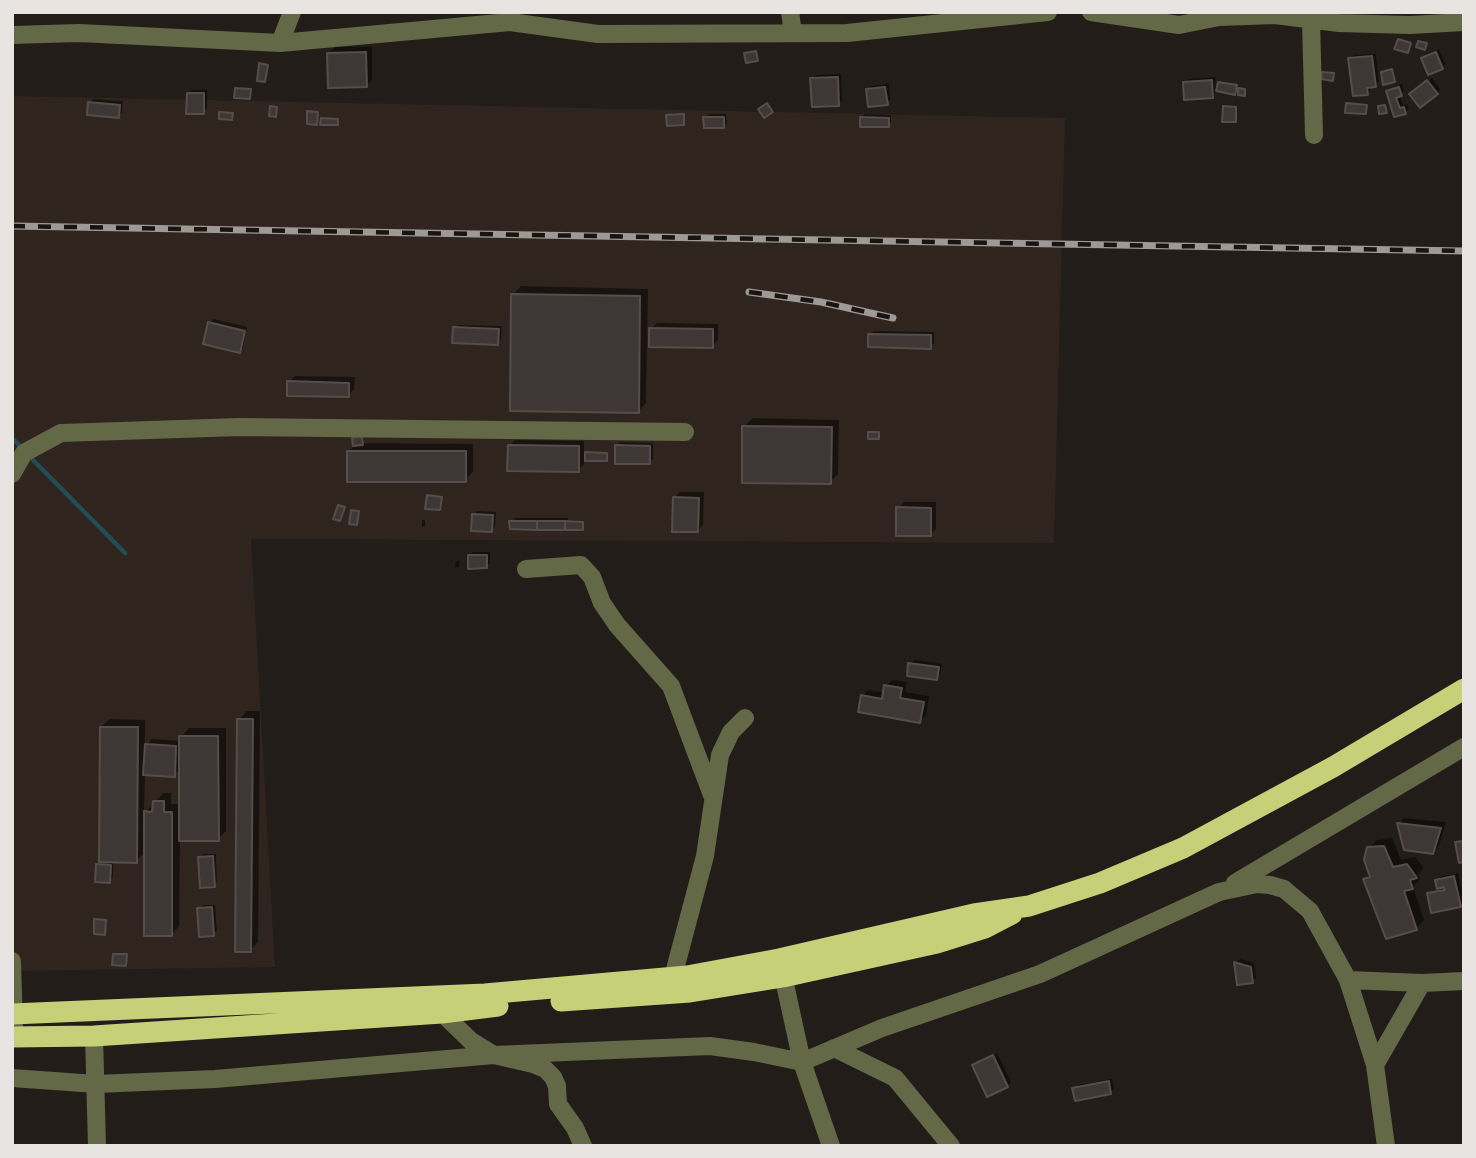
<!DOCTYPE html>
<html>
<head>
<meta charset="utf-8">
<style>
	body { margin:0 }
	#map { position:relative; width:1476px; height:1158px; overflow:hidden; background:#221d19; font-family:Cabin,sans-serif }
	canvas { display:block }
	.frame { position:absolute; inset:0; border:14px solid #e8e4e1; pointer-events:none }
</style>
</head>
<body>
<div id="map">
<canvas width="1476" height="1158"></canvas>
<div class="frame"></div>
</div>
<script>
const context = document.querySelector('canvas').getContext('2d');
context.lineJoin = 'round';
function fill(path, color) {
  context.fillStyle = color;
  context.fill(path, 'evenodd');
}
function strokePath(path, color, width, dash) {
  context.strokeStyle = color;
  context.lineWidth = width;
  context.lineCap = dash ? 'butt' : 'round';
  context.setLineDash(dash || []);
  context.stroke(path);
}
const built = new Path2D(`
	M12,96L1065,118L1054,543L251,539L275,967L12,971Z`);
const shadow = new Path2D(`
	M335,47H372V80L366,86L329,53Z
	M1439,49L1445,64L1442,67L1423,58Z
	M1376,54L1379,82L1370,86V90L1367,93L1350,59L1354,55Z
	M841,74L842,100L838,104L812,79L816,75Z
	M1215,77L1216,92L1212,96L1185,82L1189,79Z
	M1432,78L1440,89L1437,93L1415,91Z
	M889,84L890,99L887,103L868,90L871,86Z
	M1402,84L1404,91L1400,95L1403,106L1407,104L1409,109L1405,113L1395,115L1388,91Z
	M192,90H207V108L204,112L188,93Z
	M93,99L123,101L122,113L118,116L90,102Z
	M709,114H726L727,123L723,126L705,118Z
	M865,114L891,115V122L888,126L861,118Z
	M521,286L648,289L646,403L638,412L513,294Z
	M213,319L247,327L243,348L239,351L210,323Z
	M657,323L718,324V340L712,346L651,329Z
	M458,325L502,326L501,339L498,343L454,328Z
	M874,331L934,332V343L930,347L870,334Z
	M295,376L355,377L354,389L348,395L289,382Z
	M752,418L839,420L838,474L830,482L744,427Z
	M363,436L364,443L473,444V472L465,480L348,452L354,446L353,438Z
	M515,440L584,441V455L588,452H608V458L584,459V464L578,470L509,446Z
	M620,442L653,443V459L649,462L617,446Z
	M680,492H704L703,525L697,531L674,498Z
	M904,502H936V529L930,535L898,508Z
	M477,511L496,512L495,526L492,530L473,515Z
	M515,518H568V520L584,521V527L511,522Z
	M422,520H425V526L422,527Z
	M473,552H490V563L486,566L470,556Z
	M456,561H460L459,567H455Z
	M914,660L942,664L940,674L937,678L910,664Z
	M892,680L907,682L905,692L929,696L926,715L920,721L862,696L868,690L885,693L886,686Z
	M247,711H260L258,942L250,950L239,719Z
	M110,719L145,720V747L152,739L181,741V737L189,728H226V831L218,839L180,840L179,926L171,935L146,851L136,861H113V877L109,881L98,865L100,863L101,727ZM181,768V804H171V793H163L144,814L145,773L174,775Z
	M1404,818L1446,822L1439,846L1433,852L1399,824Z
	M1392,838L1401,860L1415,857L1424,868L1418,874L1420,879L1413,887L1424,920L1416,928L1365,879L1371,873L1369,848L1377,840Z
	M203,854H216L217,881L214,885L200,858Z
	M1458,873L1464,902L1460,905L1429,894L1439,889L1437,881L1440,877Z
	M203,905H215L217,930L213,934L199,909Z
	M1240,959L1254,963L1256,978L1252,982L1239,983L1236,963Z
	M997,1053L1011,1082L1007,1086L974,1066Z
	M1112,1079L1114,1089L1110,1092L1074,1089L1078,1085Z`);
const stream = new Path2D(`
	M12,438L19,445
	M33,460L125,553`);
const building = new Path2D(`
	M1398,39L1411,43L1408,53L1394,49Z
	M1418,41L1427,43L1425,50L1416,47Z
	M756,51L758,61L746,63L744,53Z
	M366,52L367,87L328,88L327,53Z
	M1436,52L1443,69L1428,75L1421,58Z
	M1372,56L1376,87L1367,88L1368,95L1353,96L1348,58Z
	M259,63L268,65L265,82L257,81Z
	M1392,69L1395,82L1383,85L1381,72Z
	M1322,72L1334,73L1333,81L1321,79Z
	M838,77L839,106L812,107L810,78Z
	M1212,80L1213,98L1184,100L1183,82Z
	M1427,80L1438,94L1420,108L1409,94Z
	M1218,82L1237,85L1235,95L1216,91Z
	M885,87L888,105L868,107L866,89Z
	M1399,87L1402,96L1396,98L1400,108L1404,107L1406,114L1394,117L1386,91Z
	M235,88L251,89L250,99L234,98Z
	M1238,88L1245,89V96L1238,95Z
	M187,93H204V114H186Z
	M88,102L120,105L119,118L87,115Z
	M767,103L773,112L764,118L758,109Z
	M1346,103L1367,105L1366,114L1345,113Z
	M1385,105L1387,113L1379,114L1378,106Z
	M270,106L277,107L276,117L269,116Z
	M1223,106L1236,107V122H1222Z
	M307,111L318,112L317,125L307,124Z
	M219,112L233,113L232,120L219,119Z
	M684,114V125L667,126L666,115Z
	M703,117H724V128H704Z
	M860,117L889,118V127H860Z
	M321,118L338,119V125H320Z
	M511,294L640,296L639,413L510,411Z
	M208,322L245,331L240,353L203,344Z
	M453,327L499,329L498,345L452,343Z
	M649,328L713,329V348L649,347Z
	M868,334L931,335V349L868,347Z
	M287,381L349,383V397L287,396Z
	M742,426L832,427L831,484L742,483Z
	M868,432H879V439H868Z
	M362,436L363,445L353,446L352,438Z
	M508,445L579,446V472L507,471Z
	M615,445L650,446V464H615Z
	M347,451H466V482H347Z
	M585,452L607,453V461H585Z
	M427,495L442,497L440,510L425,509Z
	M673,497L699,498L698,532H672Z
	M338,505L345,507L340,521L333,519Z
	M896,507L931,508V536H896Z
	M351,510L359,511L357,525L349,524Z
	M472,514L493,515L492,532L471,531Z
	M509,521H537V530L510,529Z
	M537,521H565V530H537Z
	M565,521L583,522V530H565Z
	M468,555H487V568L468,569Z
	M908,663L939,667L937,680L907,676Z
	M884,685L902,688L900,698L924,702L920,723L858,712L861,695L882,699Z
	M237,719H253L251,952H235Z
	M100,727H138L137,863L99,862Z
	M179,736H218L219,841H179Z
	M145,744L176,746L175,777L143,775Z
	M153,801H164V812H172V936H144V811L152,812Z
	M1397,823L1441,828L1433,854L1404,850Z
	M1464,841V862L1459,863L1455,842Z
	M1384,846L1393,867L1407,864L1417,878L1410,880L1413,889L1404,891L1417,930L1386,939L1363,879L1370,877L1364,860L1367,847Z
	M213,856L215,887L200,888L198,857Z
	M96,864L111,865L110,883L95,882Z
	M1454,876L1461,907L1431,913L1427,893L1445,890L1444,887L1437,889L1435,880Z
	M212,907L214,936L199,937L197,908Z
	M94,919L106,920L105,935L94,934Z
	M113,954H127L126,966L112,965Z
	M1234,962L1251,967L1253,983L1237,985Z
	M993,1055L1008,1087L987,1097L972,1065Z
	M1109,1081L1111,1094L1075,1101L1072,1088Z`);
const minor = new Path2D(`
	M790,12L793,33
	M1091,12L1179,25L1219,17L1275,15L1339,23L1410,25L1464,22
	M1311,21L1314,135
	M12,35L79,33L280,43L510,22L598,34L847,33L1048,12
	M280,43L292,12
	M12,474L24,453L61,433L239,427L685,432
	M526,569L581,565L592,577L602,603L617,625L671,686L712,795
	M1235,883L1464,747
	M12,961L14,1027
	M781,966L802,1062L831,1146
	M673,977L705,856L720,755L731,732L745,718
	M1348,980L1422,983L1464,981
	M442,1013L471,1041L494,1055L533,1064L545,1069L553,1077L557,1086L558,1104L575,1128L583,1146
	M94,1036L97,1146
	M834,1048L895,1078L951,1146
	M1375,1065L1422,983
	M12,1078L96,1084L215,1079L494,1055L710,1046L754,1052L802,1062L882,1028L1040,974L1219,892L1257,884L1270,885L1284,889L1310,911L1348,980L1375,1065L1386,1146`);
const highway = new Path2D(`
	M561,1001L690,992L783,977L937,943L985,928L1012,914
	M12,1014L485,994L687,976L779,959L974,914L1029,906L1100,883L1183,848L1333,767L1464,689
	M12,1037L94,1036L442,1013L498,1006`);
const rail = new Path2D(`
	M12,226L1464,251
	M749,292L821,302L893,318`);
fill(built, '#30251e');
fill(shadow, '#0007');
strokePath(stream, '#204d56', 4.5);
fill(building, '#3f3736');
strokePath(building, '#554d4c', 2);
strokePath(minor, '#636846', 18);
strokePath(highway, '#c5d079', 21);
strokePath(rail, '#9d9995', 7);
strokePath(rail, '#191410', 4.5, [13]);
</script>
</body>
</html>
